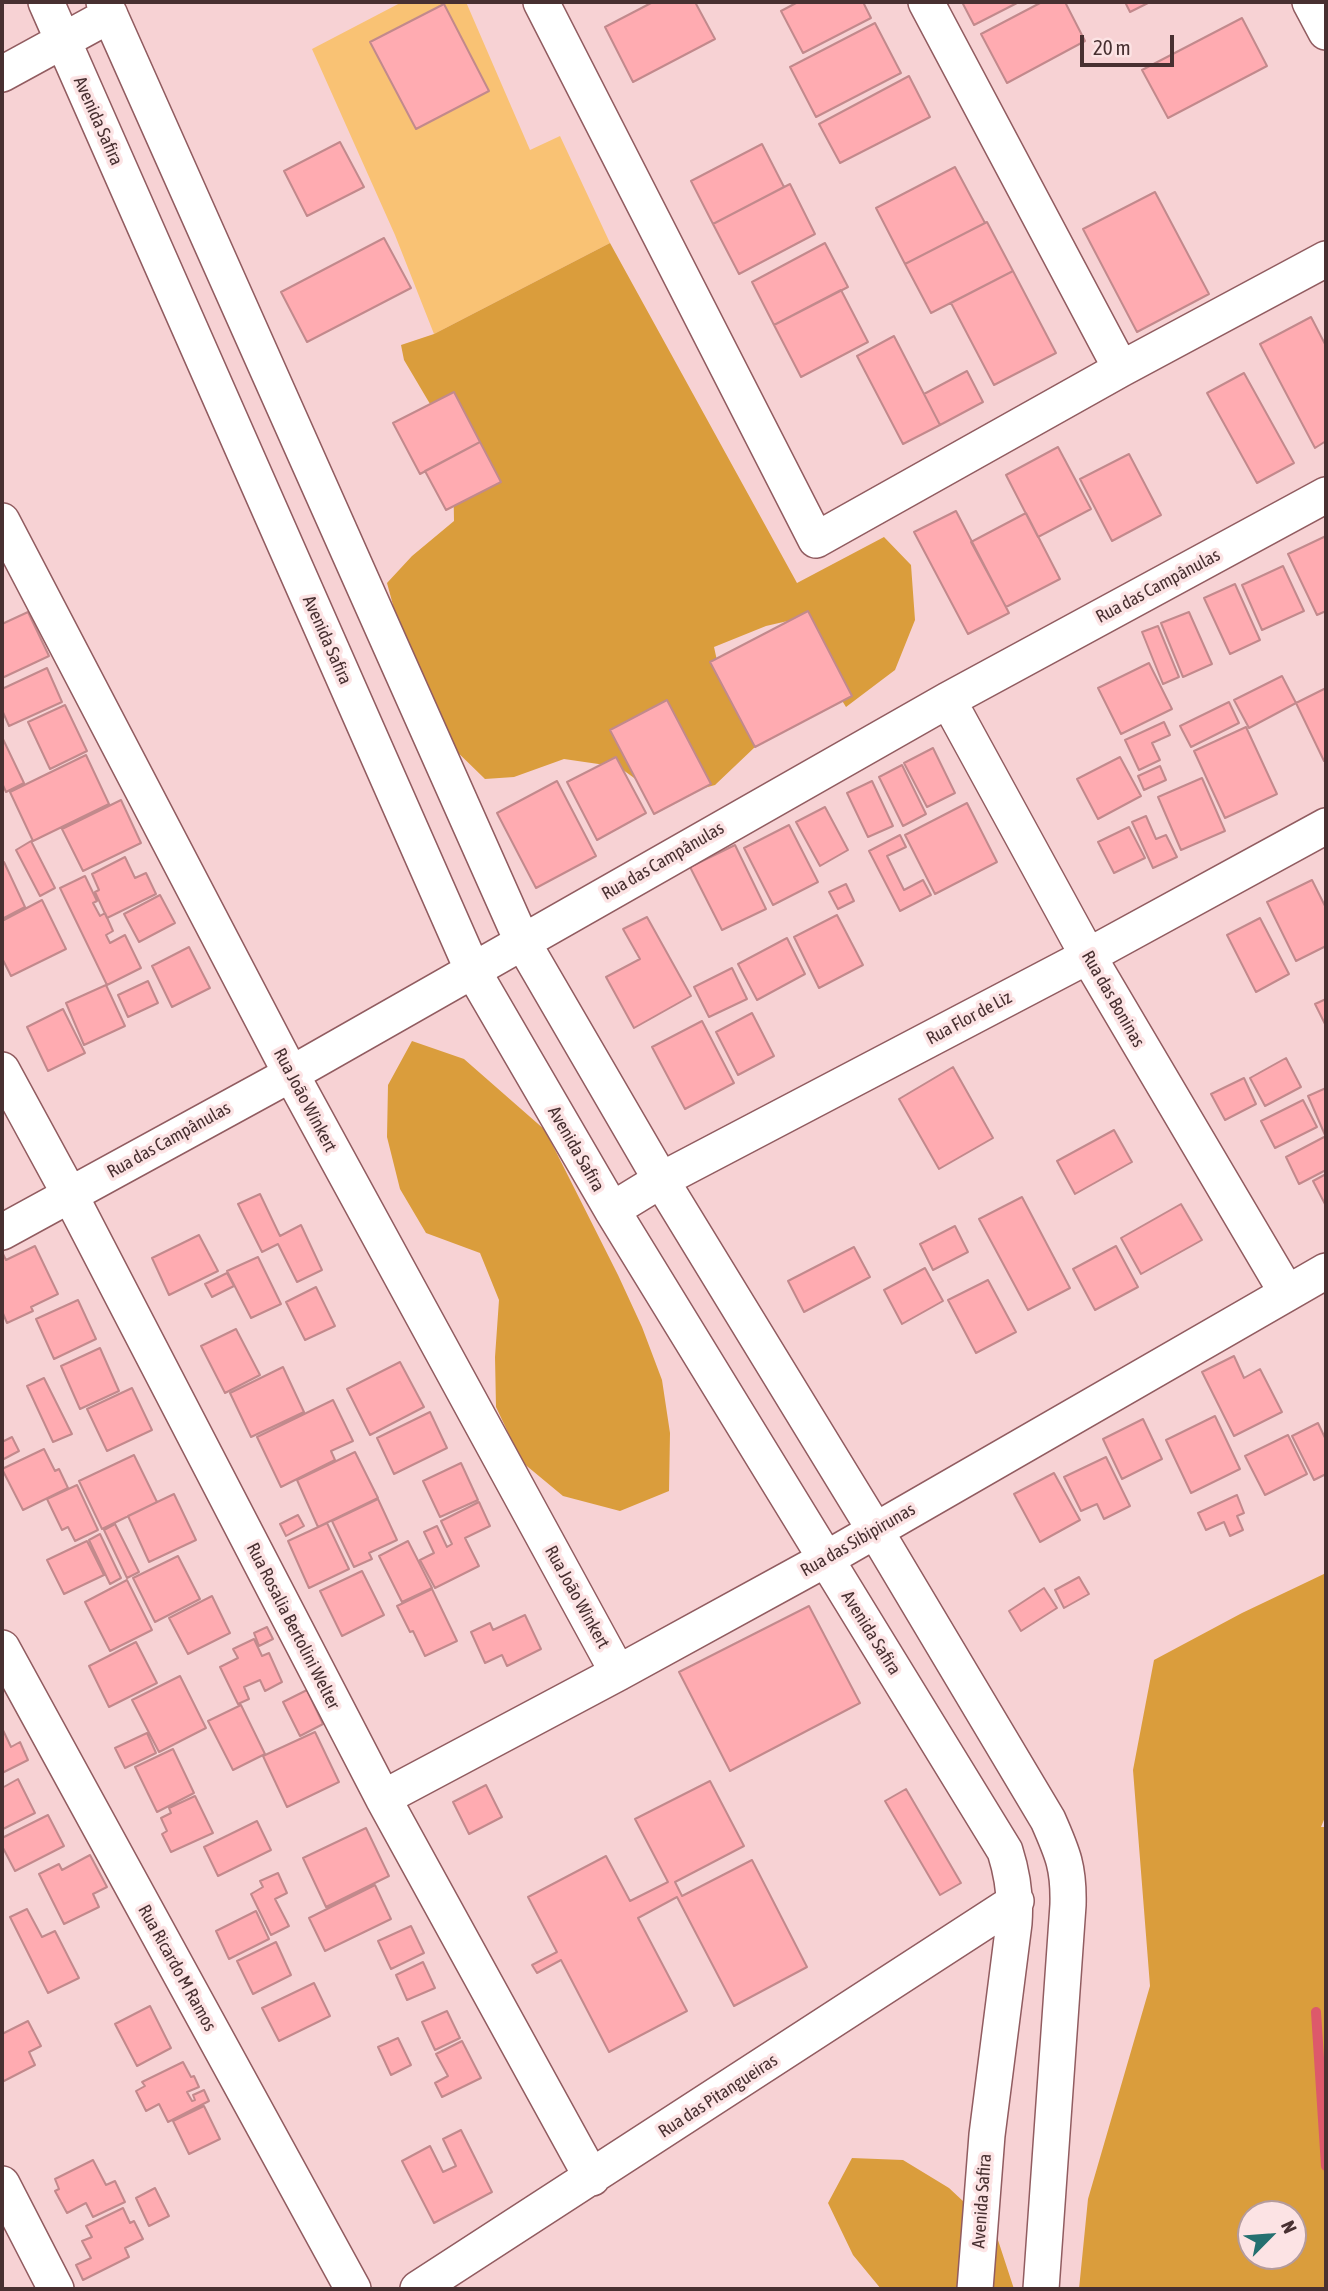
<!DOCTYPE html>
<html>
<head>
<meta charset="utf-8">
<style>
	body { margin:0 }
	#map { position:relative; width:1328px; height:2291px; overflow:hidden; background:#f7d2d4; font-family:"Asap Condensed",sans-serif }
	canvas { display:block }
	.frame { position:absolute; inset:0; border:4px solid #483031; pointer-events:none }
	.north { position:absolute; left:1237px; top:2200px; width:70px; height:70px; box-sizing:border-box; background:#fce3e4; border:2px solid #b49b9c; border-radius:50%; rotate:65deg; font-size:19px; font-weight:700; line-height:28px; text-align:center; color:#483031 }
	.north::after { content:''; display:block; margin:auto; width:24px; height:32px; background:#257070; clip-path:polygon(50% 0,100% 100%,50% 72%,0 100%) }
	.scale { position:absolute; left:1080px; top:35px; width:94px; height:32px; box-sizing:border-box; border:4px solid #483031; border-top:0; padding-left:9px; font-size:21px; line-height:24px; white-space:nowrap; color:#483031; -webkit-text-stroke:5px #fce3e4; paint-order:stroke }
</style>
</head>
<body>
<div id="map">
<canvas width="1328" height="2291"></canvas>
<div class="frame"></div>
<div class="north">N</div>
<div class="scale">20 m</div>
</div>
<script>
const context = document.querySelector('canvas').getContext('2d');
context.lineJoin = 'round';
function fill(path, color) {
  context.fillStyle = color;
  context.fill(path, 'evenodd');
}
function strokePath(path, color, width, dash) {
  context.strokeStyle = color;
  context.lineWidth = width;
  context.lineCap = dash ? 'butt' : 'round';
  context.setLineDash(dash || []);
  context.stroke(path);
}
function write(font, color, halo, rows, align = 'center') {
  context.font = font + ' "Asap Condensed",sans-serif';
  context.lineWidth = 7;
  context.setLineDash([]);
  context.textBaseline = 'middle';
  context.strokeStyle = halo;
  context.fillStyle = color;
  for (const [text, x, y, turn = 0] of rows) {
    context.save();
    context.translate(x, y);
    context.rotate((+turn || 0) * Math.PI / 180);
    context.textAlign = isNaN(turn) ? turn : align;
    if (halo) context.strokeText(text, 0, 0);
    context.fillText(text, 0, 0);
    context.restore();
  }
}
const green = new Path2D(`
	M402,2H466L530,150L560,136L610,243L434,334L395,235L312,49Z`);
const forest = new Path2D(`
	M610,243L797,583L884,537L911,565L915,620L895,670L846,707L792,620L766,626L714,647L720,674L758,726L755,747L715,785L663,799L619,767L564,759L514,777L485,779L446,741L402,638L387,583L412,556L454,521L453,463L433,409L404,360L401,345L434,334Z
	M412,1041L464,1059L545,1130L618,1275L642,1327L662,1380L670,1433L669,1491L620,1511L563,1496L522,1462L496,1407L495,1357L499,1300L480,1253L426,1233L400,1189L387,1137L388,1085Z
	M1326,1573V1815L1321,1827H1326V2289H1079L1088,2199L1150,1986L1133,1770L1154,1660L1242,1613ZM1293,2214V2256H1251V2214Z
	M852,2158L903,2160L949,2188L995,2231L1014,2289H881L853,2255L828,2203Z`);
const stream = new Path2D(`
	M1316,2012L1326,2166`);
const building = new Path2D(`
	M653,2H695L715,39L633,82L605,27Z
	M798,2H863L871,18L803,53L781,11Z
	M962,2H1019L974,25Z
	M1042,2H1065L1085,41L1007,83L981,34Z
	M1125,2H1150L1130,12Z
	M444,4L489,91L416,129L370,42Z
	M1242,18L1267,66L1168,118L1142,70Z
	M875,23L901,73L816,117L790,67Z
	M909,76L930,117L840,163L819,124Z
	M340,142L364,187L307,216L284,171Z
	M762,144L784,187L713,224L691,181Z
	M955,167L985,223L905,264L876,208Z
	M790,184L815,234L739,274L713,224Z
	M1155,192L1209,294L1137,332L1083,229Z
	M987,222L1013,271L931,313L905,264Z
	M384,238L411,288L307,342L281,292Z
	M825,243L848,287L774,325L752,282Z
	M1013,271L1056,353L994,385L951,303Z
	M841,290L868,342L801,377L774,325Z
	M1311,317L1326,346V441L1315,448L1260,344Z
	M894,336L940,425L903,444L857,356Z
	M967,371L983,402L940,425L924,394Z
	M1244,373L1294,463L1257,483L1207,393Z
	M454,392L480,442L420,474L393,423Z
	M480,442L501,482L446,510L425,471Z
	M1058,447L1091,509L1038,537L1006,475Z
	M1129,454L1161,515L1112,541L1080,479Z
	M956,511L1009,613L968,634L914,532Z
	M1026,513L1060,579L1006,607L971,542Z
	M1326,536V611L1317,615L1288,554Z
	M1283,566L1304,611L1262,630L1242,585Z
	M1235,584L1260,640L1230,654L1204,598Z
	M808,611L852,696L755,747L710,662Z
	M28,612L49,656L2,678V624Z
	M1189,612L1212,664L1183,677L1161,623Z
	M1158,626L1179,677L1163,684L1142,632Z
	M1149,663L1172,709L1121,734L1098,688Z
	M47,668L62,702L9,726L2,710V689Z
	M1282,676L1296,703L1249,728L1234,700Z
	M1326,688V760L1324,761L1296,703Z
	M667,700L711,784L654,814L610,730Z
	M1229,702L1239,723L1191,747L1180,726Z
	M65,705L87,751L50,769L28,722Z
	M1164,722L1170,735L1152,743L1160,760L1139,770L1125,740Z
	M1246,727L1277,794L1225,818L1194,751Z
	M2,737L24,783L6,792L2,783Z
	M933,748L955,793L927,807L904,763Z
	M86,755L109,804L33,841L10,792Z
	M616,757L646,813L597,840L567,782Z
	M1120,757L1141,796L1098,819L1077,779Z
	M902,765L926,814L903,826L879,777Z
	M1160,766L1166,780L1144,790L1138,776Z
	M1202,778L1225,831L1181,850L1158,797Z
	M557,781L596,856L536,888L497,813Z
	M872,781L893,826L868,837L847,793Z
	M121,800L141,843L83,871L62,829Z
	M967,803L997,862L935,894L905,835Z
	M825,807L848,850L820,866L796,822Z
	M1146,816L1156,839L1166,835L1177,857L1153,868L1132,822Z
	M789,825L818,882L773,905L744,848Z
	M1129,827L1145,858L1114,873L1098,842Z
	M900,835L906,847L887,856L904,890L923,880L931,895L900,911L869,851Z
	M31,841L55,888L40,896L16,850Z
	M735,845L766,909L722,930L690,867Z
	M125,857L135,878L146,873L156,894L107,918L95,892L99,890L92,874Z
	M2,862H4L25,907L2,919Z
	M85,876L97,901L93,903L100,916L105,913L113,931L106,935L110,943L125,935L141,968L107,985L60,888Z
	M1312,880L1326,908V946L1296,961L1267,902Z
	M846,884L854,901L838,909L829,892Z
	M160,895L175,923L139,942L124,914Z
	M42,900L66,949L11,976L2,958V921Z
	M837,915L863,965L819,988L794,937Z
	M647,917L691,996L634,1028L606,977L640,959L623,929Z
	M1260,918L1289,974L1256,992L1227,935Z
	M787,938L805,974L757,1000L738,964Z
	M189,947L210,988L172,1007L152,966Z
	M732,968L747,999L709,1017L694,987Z
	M148,981L158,1003L128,1017L118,995Z
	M106,985L125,1026L84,1045L66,1003Z
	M1326,999V1026L1315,1004Z
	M63,1009L85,1053L48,1071L27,1027Z
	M752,1013L774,1056L738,1075L716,1032Z
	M702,1021L734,1083L685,1109L652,1047Z
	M1286,1058L1301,1087L1265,1106L1250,1078Z
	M953,1067L993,1138L939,1169L899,1099Z
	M1244,1078L1256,1104L1225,1120L1211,1094Z
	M1326,1088V1134L1325,1135L1308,1096Z
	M1303,1100L1317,1127L1275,1148L1261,1121Z
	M1114,1130L1132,1162L1075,1194L1057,1161Z
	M1326,1136V1170L1299,1184L1286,1157Z
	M1326,1174V1206L1313,1181Z
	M260,1194L280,1236L301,1225L322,1270L297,1282L278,1244L262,1252L238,1204Z
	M1022,1197L1070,1288L1028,1310L979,1219Z
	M1181,1204L1202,1240L1141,1274L1121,1238Z
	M955,1226L968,1252L933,1270L920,1244Z
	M199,1235L218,1271L169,1295L152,1258Z
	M35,1246L58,1294L31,1307L33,1311L7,1323L2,1311V1252L6,1260Z
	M1116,1246L1138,1287L1095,1310L1073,1269Z
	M854,1247L870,1277L804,1312L788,1281Z
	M258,1257L281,1304L251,1318L227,1271Z
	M925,1268L943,1301L902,1324L884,1290Z
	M227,1273L234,1286L212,1297L205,1284Z
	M988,1280L1016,1332L976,1353L948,1300Z
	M316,1287L335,1326L305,1340L286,1302Z
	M78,1300L96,1339L54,1359L36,1319Z
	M236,1329L260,1375L225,1393L201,1346Z
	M100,1348L119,1391L80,1409L61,1366Z
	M1234,1356L1244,1378L1260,1369L1282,1412L1234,1436L1202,1372Z
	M400,1362L424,1407L370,1435L347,1389Z
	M283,1367L304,1412L251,1437L230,1393Z
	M44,1378L72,1434L53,1442L27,1386Z
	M132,1388L152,1430L107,1451L87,1409Z
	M333,1400L353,1441L331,1451L335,1460L281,1487L257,1437Z
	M430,1412L447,1448L394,1474L377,1438Z
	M1215,1416L1240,1469L1191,1493L1166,1440Z
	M1143,1419L1162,1459L1122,1479L1103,1439Z
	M1318,1423L1326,1440V1474L1314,1480L1292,1436Z
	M1288,1435L1307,1474L1265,1495L1245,1456Z
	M12,1437L19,1451L2,1460V1442Z
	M44,1449L55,1471L59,1469L68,1488L23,1510L2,1469Z
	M355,1452L378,1498L318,1527L297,1480Z
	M134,1455L157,1502L102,1529L79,1481Z
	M1106,1457L1130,1506L1104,1519L1097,1504L1081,1511L1064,1477Z
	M461,1463L478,1500L440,1517L423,1481Z
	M1054,1473L1080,1520L1040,1542L1014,1494Z
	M77,1485L98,1530L75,1541L68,1527L62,1530L47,1499Z
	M174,1494L196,1540L149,1562L128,1516Z
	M1237,1495L1244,1513L1237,1516L1243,1530L1230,1536L1224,1522L1206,1530L1198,1513Z
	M378,1499L397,1540L369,1553L372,1559L354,1567L332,1521Z
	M479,1502L490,1526L465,1538L479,1566L435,1588L420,1560L434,1553L424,1532L437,1526L447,1547L452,1544L441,1521Z
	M298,1515L304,1526L286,1536L280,1524Z
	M327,1523L349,1569L309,1588L288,1541Z
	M115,1524L139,1572L127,1578L104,1530Z
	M100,1534L121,1578L110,1584L89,1540Z
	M87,1541L104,1575L64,1594L47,1560Z
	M408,1541L432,1588L402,1602L379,1556Z
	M178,1556L200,1599L155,1622L133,1578Z
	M362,1571L384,1615L342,1636L320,1591Z
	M1079,1577L1089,1594L1064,1608L1055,1590Z
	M127,1580L152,1630L110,1651L85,1602Z
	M1044,1588L1057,1608L1021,1631L1009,1611Z
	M432,1589L457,1641L425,1656L413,1631L410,1632L397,1606Z
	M212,1596L230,1633L188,1654L169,1618Z
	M809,1606L860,1703L730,1771L679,1672Z
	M525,1615L541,1649L507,1666L502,1655L485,1663L471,1632L490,1623L493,1630Z
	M267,1627L273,1639L259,1646L254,1633Z
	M254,1639L262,1656L269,1653L282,1682L265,1691L260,1680L244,1687L249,1699L238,1704L220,1667L238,1658L233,1649Z
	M136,1642L157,1683L109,1707L89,1666Z
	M180,1676L206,1728L159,1752L132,1700Z
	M307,1690L323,1724L300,1736L283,1702Z
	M241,1705L265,1754L233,1770L208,1721Z
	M2,1728L11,1747L20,1742L28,1760L2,1773Z
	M315,1732L339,1782L287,1807L263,1756Z
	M147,1733L156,1753L125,1768L115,1748Z
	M173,1749L194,1793L157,1812L135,1767Z
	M18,1779L35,1813L3,1829L2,1788Z
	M710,1781L744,1846L675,1882L682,1896L752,1860L807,1967L734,2006L677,1897L638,1918L687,2011L609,2052L561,1960L537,1973L532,1965L557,1952L528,1897L606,1856L630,1901L668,1882L635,1819Z
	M486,1785L502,1817L469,1834L453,1802Z
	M906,1789L961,1883L940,1895L885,1801Z
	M195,1796L213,1833L171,1852L162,1834L167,1831L161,1818L171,1813L169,1808Z
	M48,1815L64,1846L15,1871L2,1846V1838Z
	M257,1821L271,1850L218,1876L204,1847Z
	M366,1828L389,1876L326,1907L303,1858Z
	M90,1855L107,1887L93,1894L99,1907L64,1924L39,1874L59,1864L62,1870Z
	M278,1873L287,1893L275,1899L289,1926L271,1935L251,1894L263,1887L260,1881Z
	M375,1885L391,1919L325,1951L309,1918Z
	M27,1909L42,1937L55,1931L79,1978L48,1993L10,1917Z
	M256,1911L269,1939L229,1959L216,1931Z
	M411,1926L424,1953L391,1969L378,1941Z
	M276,1942L291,1975L253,1994L237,1961Z
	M423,1962L435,1988L407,2000L396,1975Z
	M314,1983L330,2016L279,2041L262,2008Z
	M150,2006L171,2048L137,2066L115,2024Z
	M447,2011L460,2038L435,2050L422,2022Z
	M28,2021L41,2046L29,2052L35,2065L2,2082V2034Z
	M398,2038L411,2065L391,2075L378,2047Z
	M462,2041L481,2078L442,2097L435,2083L448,2076L436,2054Z
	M183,2062L191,2077L194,2076L199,2087L187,2092L192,2101L195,2100L193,2095L204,2090L209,2101L168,2122L159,2104L146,2111L136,2091L145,2086L142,2082Z
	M204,2106L220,2139L189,2154L173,2121Z
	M461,2130L492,2192L434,2223L402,2161L430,2146L443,2172L456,2166L443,2139Z
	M93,2160L106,2185L115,2181L125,2202L93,2217L86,2203L67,2213L55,2191L59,2189L55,2179Z
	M155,2188L169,2216L149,2226L136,2198Z
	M123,2208L130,2223L134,2221L143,2239L125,2248L129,2257L83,2280L76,2265L91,2258L82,2241L92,2237L86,2226Z`);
const minor = new Path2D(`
	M46,2L473,971L612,1210L1005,1851C1013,1876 1016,1897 1014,1923L987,2135L975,2289
	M104,2L522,941L661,1180L875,1530L1048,1820C1063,1854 1069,1868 1068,1905L1041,2289
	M541,2L816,540L1121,369L1326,259
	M926,2L1121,369
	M1310,2L1326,32
	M2,74L110,15
	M2,521L291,1074L618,1673
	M948,700L1088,956L1287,1293
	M2,1070L70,1195L383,1798L592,2178
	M612,1210L661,1180L1088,956L1326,826
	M2,1232L291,1074L948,700L1326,495
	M2,1648L353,2289
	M383,1798L618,1673L826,1559L1326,1271
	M2,2184L56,2289
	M418,2289L1016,1901`);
const streetNames = [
	["Avenida Safira",98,121,66],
	["Rua das Campânulas",1158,586,-28],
	["Avenida Safira",327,640,66],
	["Rua das Campânulas",663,861,-30],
	["Rua das Boninas",1113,999,60],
	["Rua Flor de Liz",969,1018,-28],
	["Rua João Winkert",305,1100,62],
	["Rua das Campânulas",169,1140,-29],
	["Avenida Safira",576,1149,60],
	["Rua das Sibipirunas",858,1540,-30],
	["Rua João Winkert",577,1597,61],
	["Rua Rosalia Bertolini Welter",293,1626,63],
	["Avenida Safira",871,1633,58],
	["Rua Ricardo M Ramos",177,1968,61],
	["Rua das Pitangueiras",718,2096,-33],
	["Avenida Safira",982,2201,-86]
];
fill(green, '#f9c274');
fill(forest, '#da9d3c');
strokePath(stream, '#dd596b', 10);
fill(building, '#ffabb1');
strokePath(building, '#c2898c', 2);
strokePath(minor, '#915c60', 38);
strokePath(minor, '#fff', 35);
write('18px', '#483031', '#fce3e4', streetNames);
</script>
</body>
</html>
